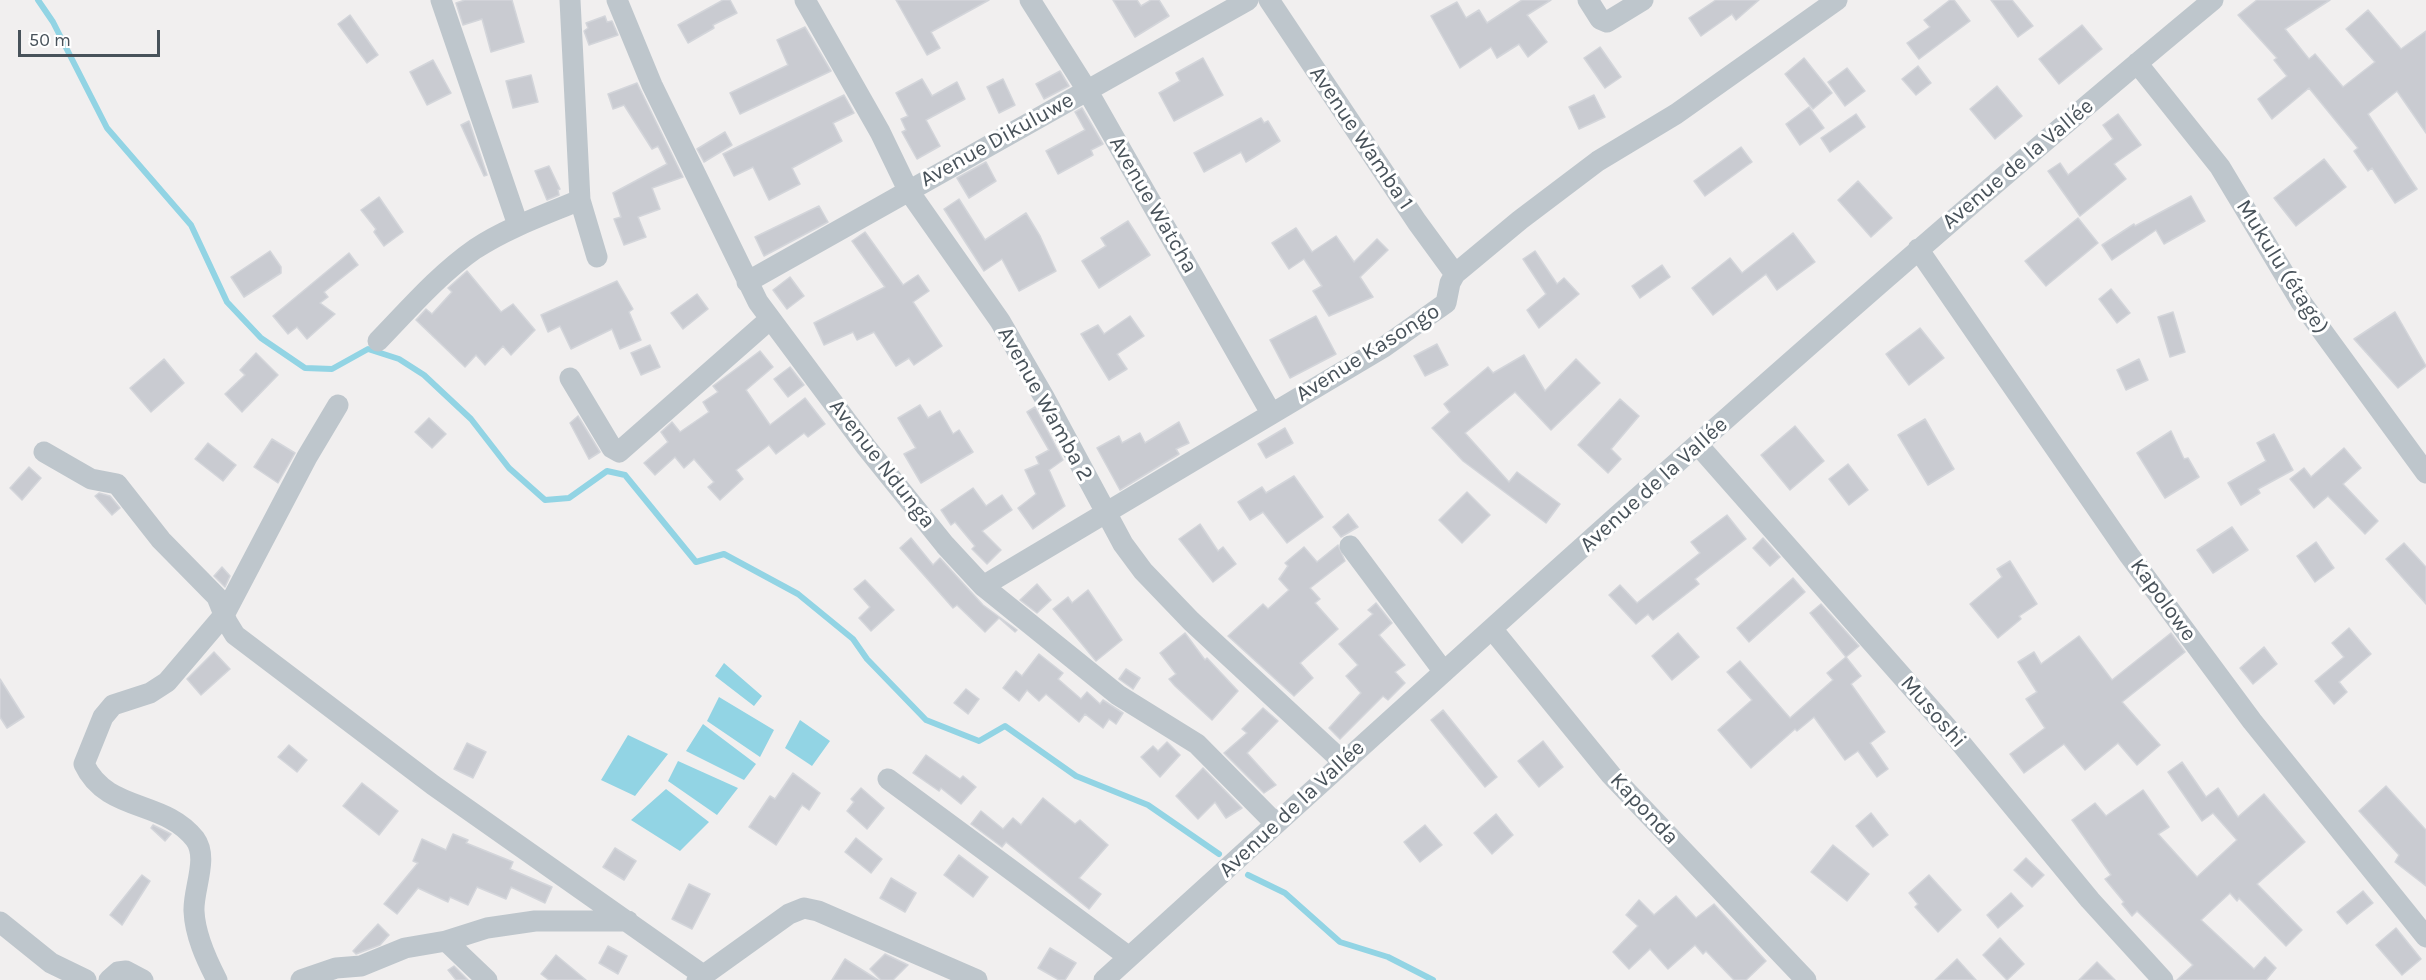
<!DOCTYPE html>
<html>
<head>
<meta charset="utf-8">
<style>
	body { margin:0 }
	#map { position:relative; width:2426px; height:980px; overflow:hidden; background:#f1efef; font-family:Karla,sans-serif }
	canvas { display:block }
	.scale { position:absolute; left:18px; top:30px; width:142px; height:27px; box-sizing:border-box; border:3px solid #48525a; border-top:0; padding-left:8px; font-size:18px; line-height:21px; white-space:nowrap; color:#48525a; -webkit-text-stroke:4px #fff; paint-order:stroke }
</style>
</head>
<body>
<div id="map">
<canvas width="2426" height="980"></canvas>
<div class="scale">50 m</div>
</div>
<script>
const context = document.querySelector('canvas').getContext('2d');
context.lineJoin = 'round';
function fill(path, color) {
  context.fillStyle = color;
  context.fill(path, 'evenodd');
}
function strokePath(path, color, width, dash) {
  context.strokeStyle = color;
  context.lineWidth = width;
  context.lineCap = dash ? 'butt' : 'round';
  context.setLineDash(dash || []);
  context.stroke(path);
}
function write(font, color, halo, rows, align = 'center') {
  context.font = font + ' Karla,sans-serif';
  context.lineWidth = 6;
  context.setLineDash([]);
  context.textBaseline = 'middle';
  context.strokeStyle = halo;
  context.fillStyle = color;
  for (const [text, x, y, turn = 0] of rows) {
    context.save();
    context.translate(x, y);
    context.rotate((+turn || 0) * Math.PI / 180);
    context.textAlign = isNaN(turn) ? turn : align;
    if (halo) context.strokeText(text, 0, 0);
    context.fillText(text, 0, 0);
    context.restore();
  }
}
const water = new Path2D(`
	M724,663L762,696L754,706L715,676Z
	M719,697L774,730L760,757L707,721Z
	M800,720L830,741L812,766L785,748Z
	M703,724L756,764L744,780L686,751Z
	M628,735L668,754L635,796L601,780Z
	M678,761L738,788L717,815L668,781Z
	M666,789L709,822L680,851L631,820Z`);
const stream = new Path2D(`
	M38,0L53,22L107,128L191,225L227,302L261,338L305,368L332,369L368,349L399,359L424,375L471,419L509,468L545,500L569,498L607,471L625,475L696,562L724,554L798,594L853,639L867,659L926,720L979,741L1005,726L1076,776L1148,805L1219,854
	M1248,875L1285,893L1340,942L1388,957L1433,980`);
const building = new Path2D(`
	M465,0H512L524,42L491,52L482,19L463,25L456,3Z
	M723,0H730L737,13L713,25L714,28L688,43L678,25Z
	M896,0H989L931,32L940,48L927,55Z
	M1113,0H1137L1141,6L1151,0H1159L1169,16L1135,37Z
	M1522,0H1551L1527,15L1547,42L1528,57L1519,44L1497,58L1491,47L1460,68L1431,16L1457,2L1466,18L1479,10L1487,23Z
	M1716,0H1759L1736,20L1732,14L1701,36L1689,18Z
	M1950,0H1954L1970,21L1919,59L1907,43L1930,27L1924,20Z
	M1991,0H2012L2033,26L2018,37Z
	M2257,0H2330L2285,29L2309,59L2315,54L2343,87L2375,62L2346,29L2368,10L2401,49L2426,31V133L2397,91L2368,114L2417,189L2395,203L2372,168L2368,171L2354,151L2358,148L2309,88L2272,119L2258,99L2287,76L2274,60L2277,58L2238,15Z
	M350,15L378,55L367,63L338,24Z
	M605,16L607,22L612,21L618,35L589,45L584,31L588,28L586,23Z
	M2082,25L2102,49L2059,84L2039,59Z
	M805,27L831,71L740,114L730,93L788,65L777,40Z
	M1600,47L1621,77L1605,88L1584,58Z
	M1203,58L1223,95L1174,121L1159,93L1180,81L1176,73Z
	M1804,58L1832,93L1813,109L1785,74Z
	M433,60L451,93L427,105L410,72Z
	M1918,66L1931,83L1916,95L1902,79Z
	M1847,68L1865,91L1845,106L1828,82Z
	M1060,71L1069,86L1044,99L1036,84Z
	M531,75L538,102L513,108L506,81Z
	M922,79L932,96L957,82L965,99L926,120L940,146L917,159L902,132L906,130L901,119L908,116L896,93Z
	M1003,79L1015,105L999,113L987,87Z
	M637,83L683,177L652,188L660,209L638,217L646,237L624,245L614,219L621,217L613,193L667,164L658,146L652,149L624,105L613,109L608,94Z
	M1997,86L2022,116L1995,139L1970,109Z
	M844,95L854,113L833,123L842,141L792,168L800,184L769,200L753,167L734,176L723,154Z
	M1594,95L1605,117L1579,129L1569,107Z
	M1809,107L1824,128L1800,145L1786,124Z
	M1082,108L1103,144L1091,150L1093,155L1058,174L1046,151L1085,130L1075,112Z
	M1856,114L1865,127L1830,152L1821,138Z
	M2118,114L2141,145L2114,164L2126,179L2080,216L2048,171L2060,163L2068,175L2113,139L2103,125Z
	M1261,118L1264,123L1268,121L1280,141L1246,162L1241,152L1204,172L1194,153Z
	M469,121L487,175L484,176L461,125Z
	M725,132L732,145L704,162L697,149Z
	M1741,147L1752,162L1705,196L1694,181Z
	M2324,159L2346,187L2296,226L2274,198Z
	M986,162L996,181L969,198L957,178Z
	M549,166L560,189L558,190L559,195L547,200L535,171Z
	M1858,181L1892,218L1871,237L1838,200Z
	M2191,196L2205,221L2164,244L2156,230L2112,260L2102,245L2134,224L2135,226Z
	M379,197L403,232L384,246L374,232L376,229L361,210Z
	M959,199L985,240L1026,213L1040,236L1056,271L1019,291L1002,259L984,271L944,209Z
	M819,206L828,222L764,256L755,237Z
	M2078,218L2098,243L2046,286L2025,261Z
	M1128,221L1150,255L1099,288L1082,261L1106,246L1101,238Z
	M1296,228L1312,252L1336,236L1354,262L1377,239L1388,250L1360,277L1373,297L1329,316L1313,291L1322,286L1304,259L1289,269L1272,243Z
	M865,232L903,285L918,275L929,291L913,302L942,346L914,365L909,358L896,366L874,332L857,340L853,332L824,345L814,323L885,287L852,241Z
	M1793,233L1815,262L1777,290L1766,274L1713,315L1692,288L1730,258L1742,273Z
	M270,251L281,267V273L244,297L231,277Z
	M1535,251L1557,284L1564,278L1579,294L1539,328L1527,310L1546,294L1523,259Z
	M349,253L358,265L324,292L328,297L320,303L335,314L307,339L297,327L288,334L273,316Z
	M1662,265L1670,277L1640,298L1632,286Z
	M467,271L501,312L513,304L535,330L511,355L503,346L485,365L476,355L465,367L416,320L426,309L432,314L452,292L448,288Z
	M790,277L804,296L787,309L773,290Z
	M617,281L633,309L629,312L641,340L620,349L612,329L571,349L560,326L548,332L541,315Z
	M2111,289L2130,313L2117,323L2099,299Z
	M697,294L708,309L683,329L671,313Z
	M2173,312L2185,352L2170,357L2158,317Z
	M2395,312L2426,366L2398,388L2354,339Z
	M1130,316L1144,336L1117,354L1127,369L1109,380L1081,334L1098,325L1104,334Z
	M1316,316L1336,354L1290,378L1270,340Z
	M1920,328L1944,358L1909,385L1886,354Z
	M1437,344L1448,365L1425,376L1414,356Z
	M650,345L660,367L641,375L631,353Z
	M760,351L773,367L746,390L770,425L805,398L825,424L808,437L804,433L776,454L769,445L736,470L743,479L720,500L708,487L714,482L694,459L684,468L675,457L655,475L644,463L668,442L661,432L672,422L680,432L709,412L703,402L718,392L713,386Z
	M256,353L278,375L242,412L225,394L245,375L240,370Z
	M1524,355L1545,391L1576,359L1600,383L1551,430L1515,392L1465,433L1509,482L1517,472L1560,504L1546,523L1463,461L1432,428L1450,412L1444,404L1488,367L1493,373Z
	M164,359L184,383L151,412L130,388Z
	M2139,359L2148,380L2126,390L2117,370Z
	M790,367L804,385L788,397L774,379Z
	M1620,399L1639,416L1611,449L1621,459L1608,473L1578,445Z
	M920,405L928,418L940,411L953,434L959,430L973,452L921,483L904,454L916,448L898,418Z
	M1035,407L1063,460L1049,470L1065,506L1033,529L1018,508L1036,494L1025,470L1039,464L1036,457L1049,450L1027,412Z
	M578,416L600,452L589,459L570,423Z
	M429,418L446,434L432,448L415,432Z
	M1925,419L1954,469L1928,485L1898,435Z
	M1179,422L1189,443L1176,449L1179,454L1120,490L1097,448L1119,436L1122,443L1140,433L1145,443Z
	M1795,426L1824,461L1790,490L1761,455Z
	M1285,428L1293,443L1266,458L1258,444Z
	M2171,431L2184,459L2188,458L2199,477L2165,498L2137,453Z
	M2274,434L2293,470L2258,489L2260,493L2241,505L2228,483L2266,461L2257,443Z
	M272,439L295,453L278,483L254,467Z
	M208,443L236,465L223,481L195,459Z
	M2344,448L2361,468L2343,484L2378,521L2365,534L2328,496L2314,508L2290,479L2304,468L2311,477Z
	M1848,464L1868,490L1849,505L1829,479Z
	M29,467L41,478L22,500L10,488Z
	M1294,476L1323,517L1287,543L1263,512L1250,520L1238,502L1262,487L1266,493Z
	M973,488L986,506L1002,495L1012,510L982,531L1001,550L987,564L972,549L975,546L955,522L951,525L941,510Z
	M1467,492L1490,515L1462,543L1439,520Z
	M99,493L110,496L120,508L112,515L95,496Z
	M1348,514L1358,527L1341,537L1333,527Z
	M1727,515L1746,539L1695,579L1699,584L1653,620L1648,614L1636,624L1609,595L1620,585L1637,603L1700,553L1691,542Z
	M1200,524L1218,551L1223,547L1236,564L1213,582L1179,539Z
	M2232,527L2248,550L2213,573L2197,550Z
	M911,538L933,565L940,558L983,605L1017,630L1015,632L999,618L985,632L957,605L953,608L900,548Z
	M1763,538L1780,557L1770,566L1753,548Z
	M2316,542L2334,568L2315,582L2297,556Z
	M2404,543L2426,567V604L2386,559Z
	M1338,545L1345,561L1310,588L1320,599L1315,603L1338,629L1300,663L1313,678L1294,696L1228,636L1263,604L1268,609L1289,590L1279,579L1288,566L1285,563L1304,547L1317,562Z
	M2010,561L2037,604L2019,616L2021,619L1998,638L1970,604L2002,577L1997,569Z
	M222,567L230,576L225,587L214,576Z
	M1793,578L1805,592L1749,642L1737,628Z
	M865,580L894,610L871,631L859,618L870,607L854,589Z
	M1037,584L1051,600L1037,613L1020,600Z
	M1088,590L1122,640L1096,661L1053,609L1068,597L1072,603Z
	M1376,603L1392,623L1379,635L1405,665L1395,672L1405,683L1388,700L1383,696L1340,739L1329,728L1361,693L1346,676L1358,665L1339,644L1373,614L1368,610Z
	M1821,604L1859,646L1846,657L1810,613Z
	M2349,628L2371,654L2339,682L2347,692L2334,704L2315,681L2344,657L2332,643Z
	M1185,633L1205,660L1207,658L1238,691L1212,720L1175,686L1169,679L1176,674L1160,653Z
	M1678,633L1699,657L1672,680L1652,656Z
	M2171,633L2185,652L2122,702L2160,745L2137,765L2118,743L2085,770L2064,744L2024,773L2010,754L2045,728L2026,699L2037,692L2018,662L2034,652L2041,664L2079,636L2112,680Z
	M2264,647L2277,664L2253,684L2240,668Z
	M214,652L230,669L201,695L187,679Z
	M1039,654L1063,673L1058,679L1081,699L1087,692L1100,704L1103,700L1123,713L1116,724L1109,719L1103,728L1085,714L1079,722L1046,694L1039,701L1027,690L1019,701L1003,688L1016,671L1022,676Z
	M1846,657L1861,676L1851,684L1885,732L1870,743L1888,769L1877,777L1858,751L1845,760L1814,717L1797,731L1795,729L1751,768L1718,730L1752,700L1727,672L1740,661L1790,718L1833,680L1827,673Z
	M1126,669L1140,678L1133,689L1119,679Z
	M0,679L24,717L7,728L0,717Z
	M966,689L979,699L968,714L954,703Z
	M1263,708L1278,721L1247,753L1276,785L1264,793L1224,753L1247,733L1242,729Z
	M1443,710L1497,777L1485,787L1431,720Z
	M1543,741L1563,767L1539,787L1518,761Z
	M1167,742L1180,755L1160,777L1141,757L1153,746L1158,751Z
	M467,743L486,752L473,778L454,769Z
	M289,745L307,760L297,772L278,757Z
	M926,755L960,779L963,776L976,787L961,804L941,788L939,791L913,773Z
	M2182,762L2206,797L2218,788L2238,817L2264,794L2305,842L2257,884L2302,930L2286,946L2239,898L2237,901L2230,893L2201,920L2254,969L2265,957L2276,968L2266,980H2177L2193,965L2137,911L2132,916L2122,904L2124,902L2105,879L2111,875L2072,820L2095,803L2106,816L2143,790L2169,827L2158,834L2197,877L2237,840L2213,813L2202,821L2168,772Z
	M1203,768L1242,808L1226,818L1215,802L1198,819L1176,796Z
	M793,773L820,793L809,810L802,805L776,845L749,827L770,796L775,799Z
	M362,783L398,811L379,835L343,806Z
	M2386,786L2426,830V886L2395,862L2399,855L2359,811Z
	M861,788L884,808L867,829L847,811L854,802L851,799Z
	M1043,798L1075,824L1080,820L1108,845L1079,878L1101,894L1089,909L1006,842L1002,847L971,824L981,811L1003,829L1013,818L1021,825Z
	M1871,813L1888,835L1873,847L1856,826Z
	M1496,814L1513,835L1492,854L1474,833Z
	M153,825L171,834L165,841L151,828Z
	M1425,825L1442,845L1420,862L1404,842Z
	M453,834L468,840L466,843L513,862L510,869L552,887L545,903L511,887L506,899L477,887L468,905L450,897L448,902L418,888L397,914L384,904L418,863L413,861L422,839L446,850Z
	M856,838L882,859L871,873L845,852Z
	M1833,845L1869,874L1847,901L1811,872Z
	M615,848L636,861L624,880L603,867Z
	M959,855L988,877L973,897L944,875Z
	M2026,858L2044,875L2032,887L2014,870Z
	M142,875L150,881L122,925L110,915Z
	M1929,875L1961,910L1938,932L1915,907L1918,904L1909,893Z
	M891,878L916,893L905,912L880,898Z
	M689,884L710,894L692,929L672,919Z
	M2363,891L2373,903L2347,924L2337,912Z
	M2011,893L2023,906L1998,928L1987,915Z
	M1676,896L1696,918L1714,904L1766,961L1746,980H1734L1706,951L1703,954L1695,945L1668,969L1650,949L1629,969L1613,952L1638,926L1626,915L1639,900L1654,915Z
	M378,924L389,935L380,945L356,954L353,951Z
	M2396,928L2421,959L2402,975L2376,945Z
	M2000,938L2024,964L2007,980L1983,955Z
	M608,946L627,956L618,974L599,963Z
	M1050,948L1076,963L1065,980H1059L1038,968Z
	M885,954L908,965L893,980H881L870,969Z
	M556,955L586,980H549L541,974Z
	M845,959L878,980H832Z
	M1957,959L1976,980H1935Z
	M2097,962L2115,980H2079Z
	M454,966L468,980H456L448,970Z`);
const street = new Path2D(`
	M441,0L518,225
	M570,0L580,200L597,257
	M617,0L652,85L758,302L866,447L945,545L983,586L1118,695L1197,744L1276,824
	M805,0L880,132L908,190L1000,321L1044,397L1123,544L1143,571L1191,621L1342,761
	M1030,0L1087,90L1271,413
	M1269,0L1417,222L1455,274
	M1588,0L1600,19L1607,22L1643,0
	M2137,63L2220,167L2301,302L2426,473
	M1918,249L2129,555L2252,721L2426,937
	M747,282L1248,0
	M378,341C409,309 439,274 475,249C507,228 544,215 580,200
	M570,378L612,448L619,452L769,320
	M1699,446L1959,741L2090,900L2163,980
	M44,452L91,479L117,484L161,540L217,597L227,622L235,635L433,785L703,975
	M1350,546L1444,672
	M983,586L1384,347L1446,303L1450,283L1455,274L1520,220L1598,161L1676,114L1837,0
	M1492,629L1611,775L1806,980
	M888,779L1129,957
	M0,922L51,963L86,980
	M446,941L487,928L535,921H628
	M109,980L118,972L126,971L143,980
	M217,980C206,959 195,935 194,911C193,889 209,858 195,839C164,799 107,813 84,764L103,717L113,705L150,693L167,682L224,615L307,457L338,405
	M301,980L336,968L361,966L405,948L446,941L487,980
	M697,980L789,914L804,908L818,911L977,980
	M1104,980C1469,649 1833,315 2213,0`);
const streetNames = [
	["Avenue Wamba 1",1361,138,56],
	["Avenue Dikuluwe",997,140,-29],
	["Avenue de la Vallée",2018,164,-40],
	["Avenue Watcha",1153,205,60],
	["Mukulu (étage)",2282,267,58],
	["Avenue Kasongo",1368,353,-32],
	["Avenue Wamba 2",1045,404,61],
	["Avenue Ndunga",882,464,52],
	["Avenue de la Vallée",1654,485,-42],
	["Kapolowe",2163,600,54],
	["Musoshi",1933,712,49],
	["Avenue de la Vallée",1292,809,-43],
	["Kaponda",1644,809,47]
];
fill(water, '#92d4e4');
strokePath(stream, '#92d4e4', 6);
fill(building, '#c9cbd1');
strokePath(building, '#d3d5da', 1.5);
strokePath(street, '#bec6cc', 21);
write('22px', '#48525a', '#fff', streetNames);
</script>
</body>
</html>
